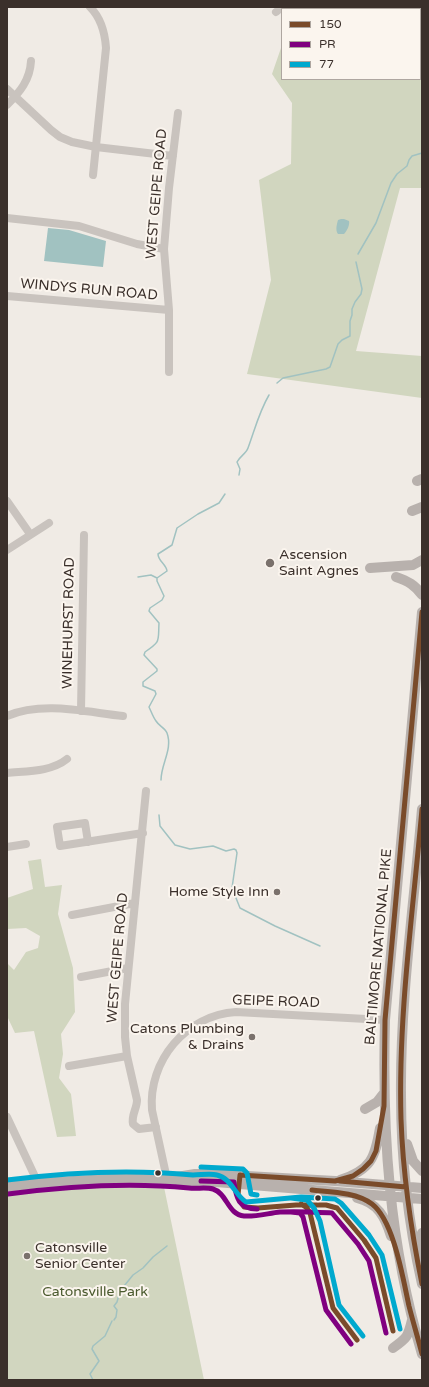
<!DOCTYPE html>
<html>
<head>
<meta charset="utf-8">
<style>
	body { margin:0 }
	#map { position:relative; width:429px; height:1387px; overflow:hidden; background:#f0ebe5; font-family:"Varela Round",sans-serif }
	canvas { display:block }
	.frame { position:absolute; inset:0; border:8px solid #3b302b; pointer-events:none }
	.legend { position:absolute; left:281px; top:8px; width:140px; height:72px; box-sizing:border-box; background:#fbf5ee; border:1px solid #aea6a0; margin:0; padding:5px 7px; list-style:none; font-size:12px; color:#3b302b }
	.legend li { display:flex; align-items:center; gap:8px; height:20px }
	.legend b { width:20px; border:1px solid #aea6a0 }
</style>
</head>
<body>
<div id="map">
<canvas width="429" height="1387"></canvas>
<div class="frame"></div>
<ul class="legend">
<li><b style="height:5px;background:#7a4b2a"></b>150</li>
<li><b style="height:5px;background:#800080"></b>PR</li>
<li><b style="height:5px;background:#00a9ce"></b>77</li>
</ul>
</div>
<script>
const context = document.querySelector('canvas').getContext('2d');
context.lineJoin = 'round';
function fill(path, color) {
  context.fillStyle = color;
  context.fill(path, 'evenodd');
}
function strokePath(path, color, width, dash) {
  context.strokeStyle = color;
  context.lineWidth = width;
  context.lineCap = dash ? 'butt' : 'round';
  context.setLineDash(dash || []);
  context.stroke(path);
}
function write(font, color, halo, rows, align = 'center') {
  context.font = font + ' "Varela Round",sans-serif';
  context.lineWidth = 4;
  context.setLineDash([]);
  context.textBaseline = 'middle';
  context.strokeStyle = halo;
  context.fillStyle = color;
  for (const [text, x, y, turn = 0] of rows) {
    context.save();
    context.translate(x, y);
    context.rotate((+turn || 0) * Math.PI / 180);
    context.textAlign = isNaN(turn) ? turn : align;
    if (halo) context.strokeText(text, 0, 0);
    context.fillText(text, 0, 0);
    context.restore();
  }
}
const green = new Path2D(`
	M281,48H282V79H420V61H422V188H400L356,351L422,356V398L247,374L271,280L259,180L291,164L292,103L272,74Z
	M41,859L45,887L62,885L58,914L73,968L75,1012L61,1034L63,1054L59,1078L71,1094L76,1136L57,1137L34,1031L15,1033L7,1016V963L14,970L26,952L38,948L40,936L26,928L7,929V898L33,889L28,861Z
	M96,1187H164L204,1380H7V1190L21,1188Z`);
const water = new Path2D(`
	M341,219H344L349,221C350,225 347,231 344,234H338C335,230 337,224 338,220Z
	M48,228L69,230L106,241L103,267L44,261Z`);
const stream = new Path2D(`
	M358,254L376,223L391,183L397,174L407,166L409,160L412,156L422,153
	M277,383L283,378L326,369L330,367L338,344L342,340L350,336V321L352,315V309L355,302L361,294L362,289L356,262
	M239,475L240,469L237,462C240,456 246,454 248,448C255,429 259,412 269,395
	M138,577L151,575L157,578
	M161,780C161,764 173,749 167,733C165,728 159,726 156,721C153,717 151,711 149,707L156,694L155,691L143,686V682L157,671V669L144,655L145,652C161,641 158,642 159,623L149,611L150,608L162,600L164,596L157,581V578L167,571C166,564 158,561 158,554L172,545L177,528L198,514L219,503L225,494
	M159,815L160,826L175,845L190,849L213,846L226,851L234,849L236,850L237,853L232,888L240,908L275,926L320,946
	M114,1320L116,1317L117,1310L114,1306L117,1302L120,1291L133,1275L143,1268L153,1257L167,1246
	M93,1380L90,1374L99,1361L92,1349L93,1346L105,1336L112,1321`);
const minor = new Path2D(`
	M90,7C101,18 105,33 106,48L93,175
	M381,7V9
	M276,12L282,7
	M7,89L51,130L60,137L72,142L96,147L173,156
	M7,105C20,92 30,80 31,61
	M7,218L79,226L137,244L164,249
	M7,296L169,310
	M169,372V310L164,249L169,188L178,113
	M7,501L30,534
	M7,550L49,523
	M81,711L84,535
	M7,716C43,701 85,712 123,716
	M7,773C26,771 51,772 67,759
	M146,791L125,1004V1037L127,1056L137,1100C137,1109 131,1115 133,1124L139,1129L156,1127
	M88,842L85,823L57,827L60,846L143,833
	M7,847L26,844
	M72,915L135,903
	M81,977L128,968
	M69,1066L127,1056
	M7,1117L38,1183
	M167,1179L152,1110C148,1061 186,1015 236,1012L385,1020`);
const major = new Path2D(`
	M417,481L422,479
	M412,511L422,507
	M370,568L413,565L422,560
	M396,577C408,581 415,585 422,595
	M422,612L385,1020C382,1135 389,1243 422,1354
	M422,809C414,904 400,1000 401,1095C401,1158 408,1222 422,1284
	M365,1109L377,1102L384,1093
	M407,1144L413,1161L422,1171
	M177,1177L195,1174H211L335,1181L422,1188
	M340,1180C371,1170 375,1158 380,1128
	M7,1187L38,1183L127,1178L167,1179L195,1182H216L422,1199
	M357,1198C378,1203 385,1217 391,1236
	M422,1233V1256
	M393,1348C407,1338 408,1337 412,1320`);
const bus1 = new Path2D(`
	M422,809C413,912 398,1016 401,1119C403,1175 411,1230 422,1284
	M240,1175L335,1181L353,1176L363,1169L371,1161L376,1151L384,1106L385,1020L422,612
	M240,1175L238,1195L244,1207L258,1208L296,1205H326L337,1208L364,1240L376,1258L393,1331
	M340,1181L406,1187
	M312,1190C331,1192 356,1192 372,1204C394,1221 403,1279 409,1306C413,1322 418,1338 422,1354
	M301,1204L306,1207L310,1213L333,1308L357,1340`);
const bus2 = new Path2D(`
	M201,1181L234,1182C236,1198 239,1209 257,1209
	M8,1194C68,1186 129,1182 189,1188C197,1189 206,1187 213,1189C227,1193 228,1215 244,1216C256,1217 269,1213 280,1212C298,1211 314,1212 332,1213L358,1244L369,1261L386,1333
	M291,1212L300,1213L303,1217L326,1310L351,1344`);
const bus3 = new Path2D(`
	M201,1167L243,1169L247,1173L251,1194L257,1195
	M7,1180C69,1172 131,1169 193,1175C201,1175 210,1173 217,1175C231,1178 235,1195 246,1202L301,1197L335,1199L341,1203L369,1235L382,1255L400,1329
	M291,1198L307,1200L314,1208L320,1221L339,1305L363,1336`);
const markers = [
	[270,563,5,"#7a716c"],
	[277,892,4,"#7a716c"],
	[252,1037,4,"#7a716c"],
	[158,1173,3.5,"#3b302b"],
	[318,1198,3.5,"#3b302b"],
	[27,1256,4,"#7a716c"]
];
const streetNames = [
	["WEST GEIPE ROAD",157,194,-85],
	["WINDYS RUN ROAD",89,290,5],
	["WINEHURST ROAD",69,623,-89],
	["BALTIMORE NATIONAL PIKE",379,947,-85],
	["WEST GEIPE ROAD",118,958,-85],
	["GEIPE ROAD",276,1002,2]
];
const poiNames = [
	["Ascension",279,555],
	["Saint Agnes",279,571],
	["Home Style Inn",269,892,"right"],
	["Catons Plumbing",244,1029,"right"],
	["& Drains",244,1045,"right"],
	["Catonsville",35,1248],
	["Senior Center",35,1264]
];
const parkNames = [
	["Catonsville Park",95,1292]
];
fill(green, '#d1d6bf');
fill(water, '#a1c2c1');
strokePath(stream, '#a1c2c1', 1.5);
strokePath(minor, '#c9c3be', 8);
strokePath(major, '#b8b1ad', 10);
strokePath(bus1, '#7a4b2a', 5);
strokePath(bus2, '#800080', 5);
strokePath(bus3, '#00a9ce', 5);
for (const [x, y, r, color] of markers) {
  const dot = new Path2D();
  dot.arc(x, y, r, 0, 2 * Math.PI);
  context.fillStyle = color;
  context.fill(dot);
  strokePath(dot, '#fbf5ee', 1.5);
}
write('14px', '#3b302b', '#fbf5ee', streetNames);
write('14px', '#3b302b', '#fbf5ee', poiNames, 'left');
write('14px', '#4a5a2e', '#fbf5ee', parkNames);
</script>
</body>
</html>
